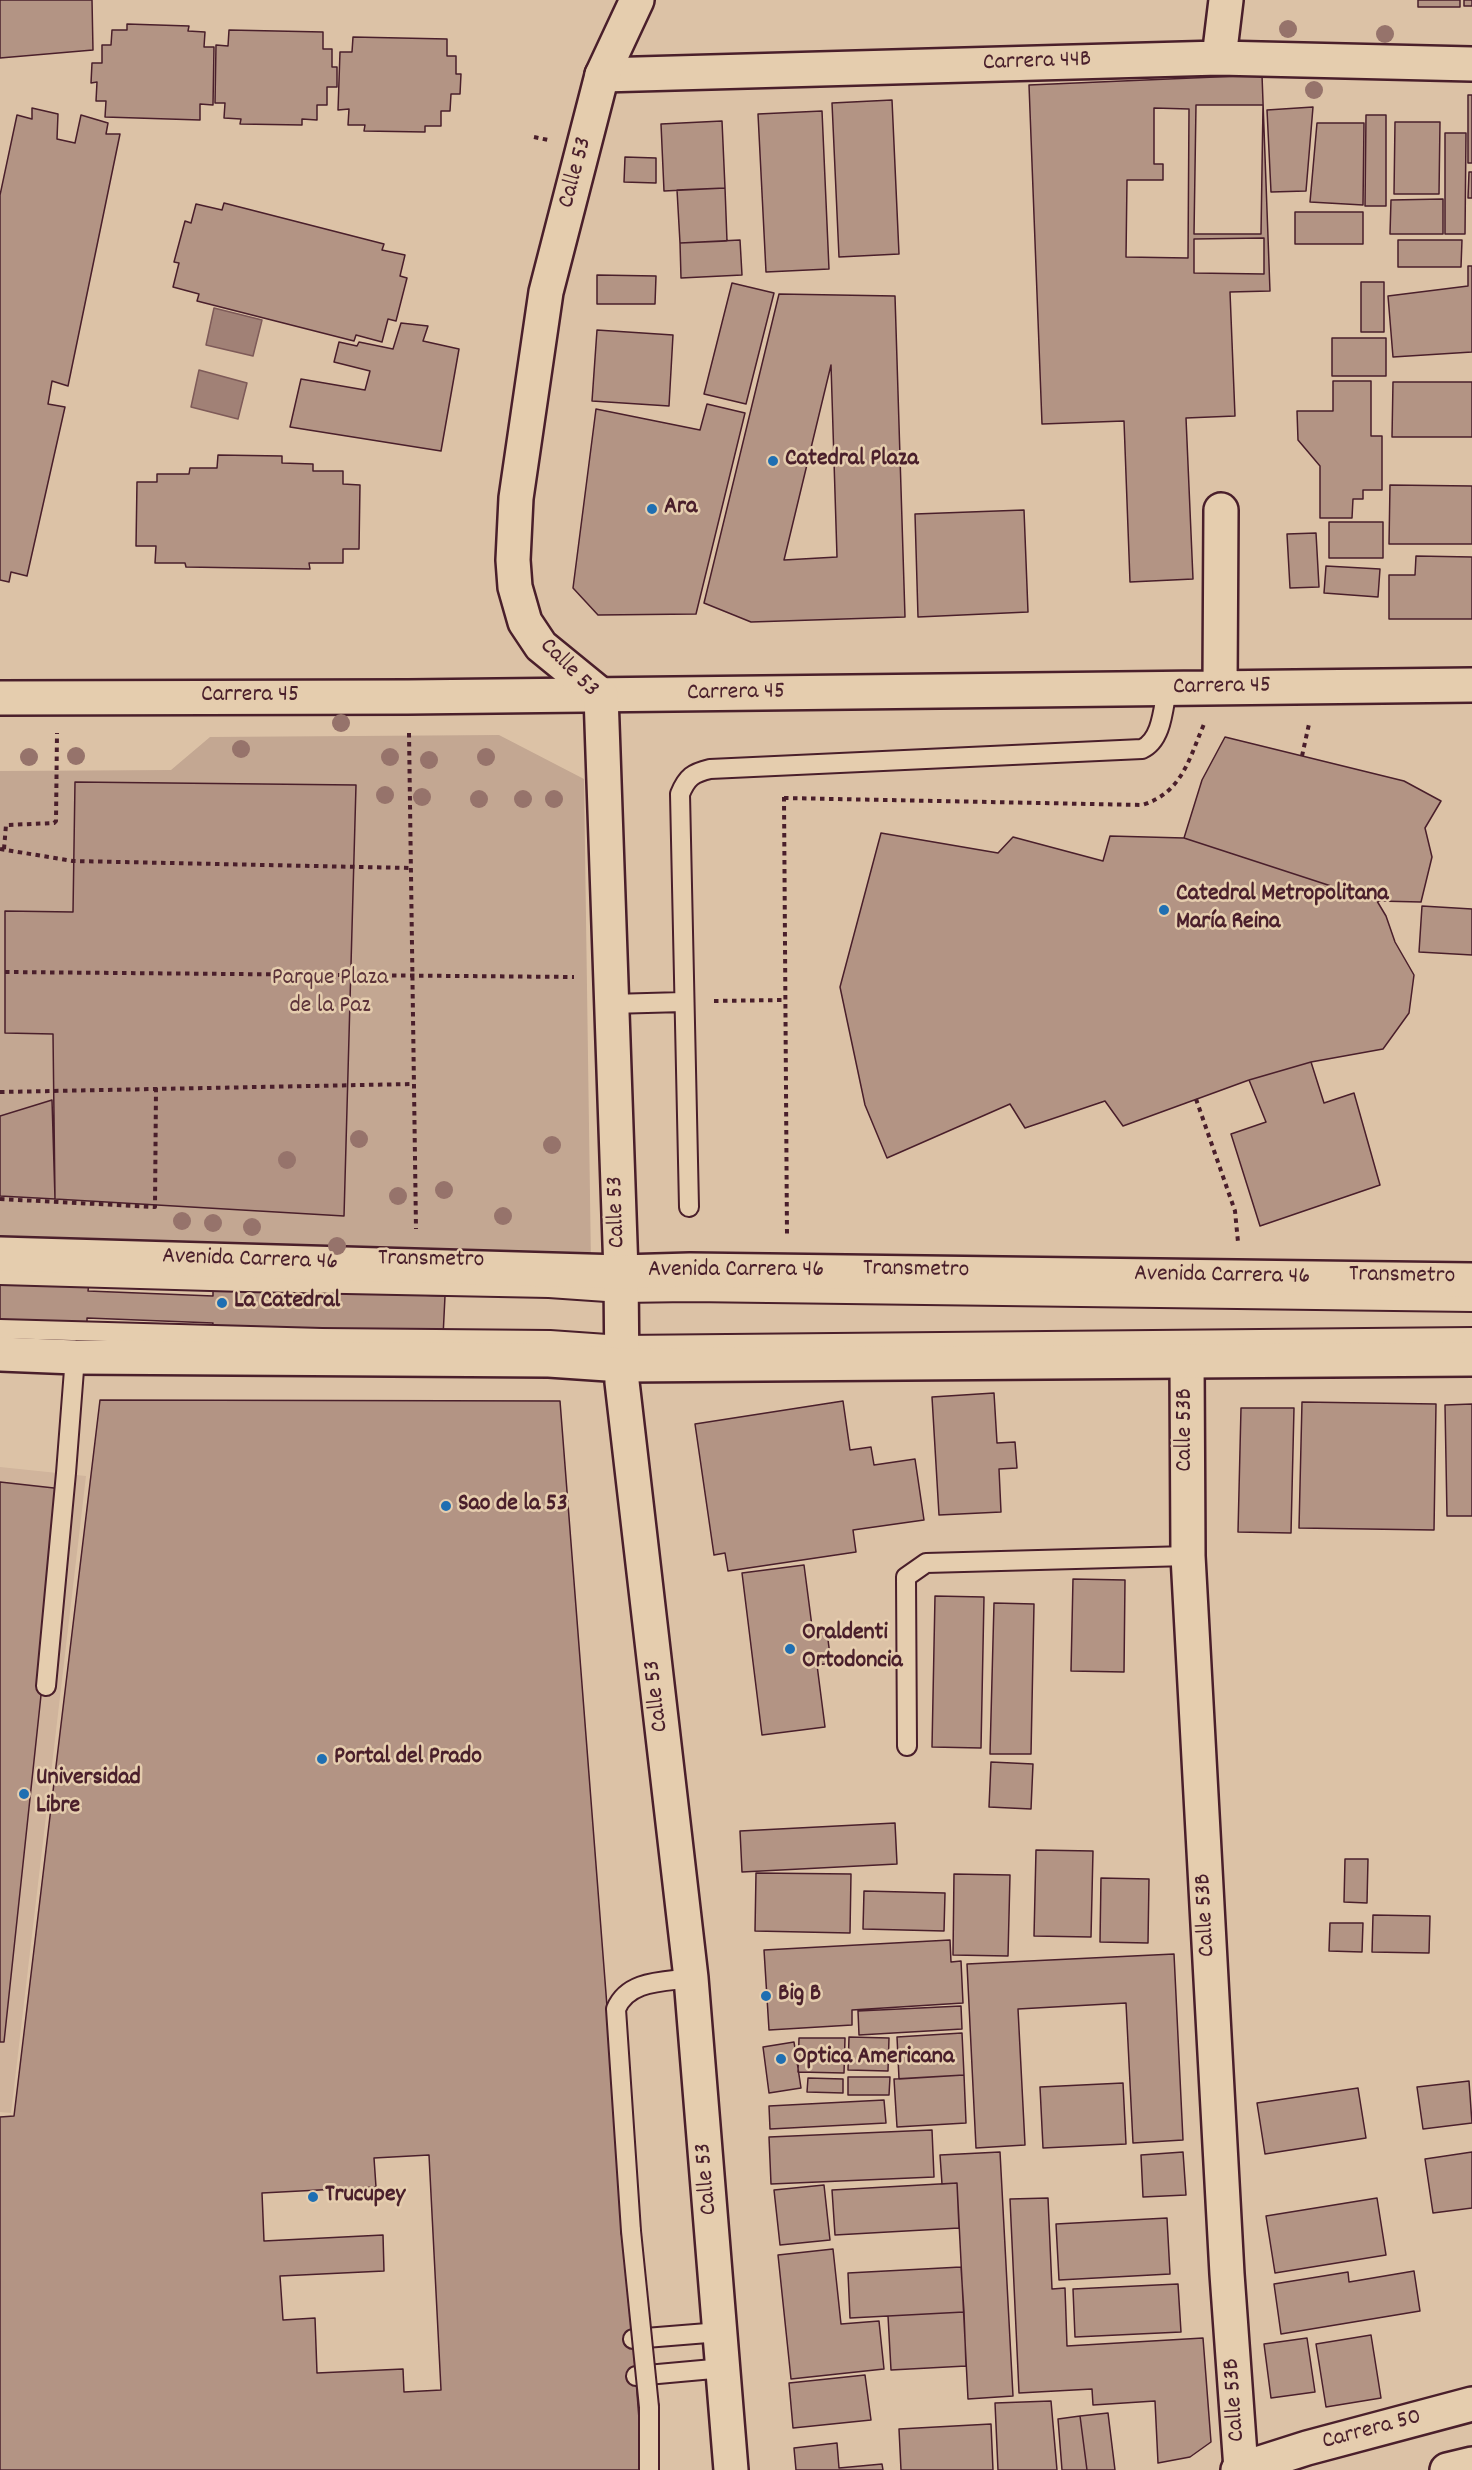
<!DOCTYPE html>
<html>
<head>
<meta charset="utf-8">
<style>
	body { margin:0 }
	canvas { display:block; background:#dcc2a6 }
</style>
</head>
<body>
<canvas width="1472" height="2470"></canvas>
<script>
const context = document.querySelector('canvas').getContext('2d');
context.lineJoin = 'round';
function fill(path, color) {
  context.fillStyle = color;
  context.fill(path, 'evenodd');
}
function strokePath(path, color, width, dash) {
  context.strokeStyle = color;
  context.lineWidth = width;
  context.lineCap = dash ? 'butt' : 'round';
  context.setLineDash(dash || []);
  context.stroke(path);
}
function write(font, color, halo, rows, align = 'center') {
  context.font = font + ' Dekko,sans-serif';
  context.lineWidth = 5;
  context.setLineDash([]);
  context.textBaseline = 'middle';
  context.strokeStyle = halo;
  context.fillStyle = color;
  for (const [text, x, y, turn = 0] of rows) {
    context.save();
    context.translate(x, y);
    context.rotate((+turn || 0) * Math.PI / 180);
    context.textAlign = isNaN(turn) ? turn : align;
    if (halo) context.strokeText(text, 0, 0);
    context.fillText(text, 0, 0);
    context.restore();
  }
}
const built = new Path2D(`
	M0,1467L86,1476L11,2113L0,2112Z`);
const green = new Path2D(`
	M499,735L584,779L591,1265L0,1238V771L171,770L210,737Z`);
const water = new Path2D(`
	M214,308L262,320L253,356L206,345Z
	M199,370L247,383L238,419L191,407Z`);
const building = new Path2D(`
	M0,0H92L93,50L0,58Z
	M1418,0H1460V7H1418Z
	M1464,0H1472V6H1464Z
	M127,24L189,26L188,31L205,32L204,47H214L213,105L200,104V120L105,117L106,101H96L97,82L91,83L92,63H102V45H111L112,30H127Z
	M229,30L323,32V49H332V67H337V87H327V105H317V120L302,119V125L240,124L241,119L224,118L225,103H215L216,45L228,46Z
	M353,37L447,39V56H456V74H461L460,94H451L450,111H441V126H425V132L364,131L365,125H348L349,109L338,110L340,52H352Z
	M1262,75L1270,291L1230,292L1235,416L1186,418L1193,579L1130,582L1124,421L1042,424L1029,85Z
	M1468,95H1472V163H1468Z
	M892,100L899,254L839,257L832,103Z
	M1196,105H1263L1261,234H1194Z
	M1313,107L1306,191L1271,192L1267,110Z
	M32,108L58,114L57,139L75,143L81,115L108,123L106,134H120L68,386L52,381L48,404L65,407L27,576L11,572L9,582L0,580V195L17,115L32,119Z
	M1154,108L1189,109L1188,258L1126,257L1127,180H1163V164H1154Z
	M822,111L829,269L766,272L758,114Z
	M1366,115H1386V206H1365Z
	M722,121L725,188L664,191L661,124Z
	M1395,122H1440L1439,194H1394Z
	M1317,123H1364L1363,205L1310,202Z
	M1445,133H1466L1465,234H1445Z
	M625,157L656,158V183L624,182Z
	M1469,172H1472V198H1468Z
	M725,188L727,241L680,243L677,190Z
	M1443,199V234H1390L1391,200Z
	M224,203L384,244L382,250L405,255L400,276L407,278L396,321L388,319L382,342L356,335L354,341L197,301L199,294L173,287L179,263L174,262L185,221L191,223L196,204L222,210Z
	M1295,212H1363V244H1295Z
	M1264,238V274L1194,273V239Z
	M740,240L742,275L681,278L680,243Z
	M1398,240H1462L1461,267H1398Z
	M1468,266H1472V352L1393,357L1388,296L1468,286Z
	M597,275L656,276L655,304H597Z
	M1361,282H1384V332H1361Z
	M732,283L774,293L746,404L704,394Z
	M779,294L895,296L905,617L751,622L704,603ZM831,365L837,557L784,560Z
	M401,323L428,326L423,341L459,349L441,451L290,427L301,379L365,390L370,371L334,362L339,342L357,346L359,342L393,349Z
	M597,330L673,335L669,406L592,401Z
	M1332,338H1386V376H1332Z
	M1333,381H1371V436H1382V490H1363V499H1353L1352,518H1320V466L1298,440L1297,411H1333Z
	M1393,382H1472V437H1392Z
	M707,404L745,413L696,614L598,615L573,588L596,409L700,430Z
	M218,455L282,456V463L313,464V471H343V484L360,485L359,549H343V563H309L310,569L186,567L185,563H155L156,546H136L137,482H157V474H189L190,468H217Z
	M1390,485L1472,486V544H1389Z
	M1024,510L1028,612L918,617L915,514Z
	M1329,522H1383V558H1329Z
	M1316,533L1319,587L1290,588L1287,534Z
	M1416,556L1472,557V619H1389V575H1415Z
	M1326,566L1380,569L1378,597L1324,593Z
	M1225,737L1404,781L1441,801L1425,828L1432,857L1421,902L1377,901L1184,838L1202,780Z
	M75,782L356,785L344,1216L55,1199L53,1034L5,1033V911L73,912Z
	M881,833L998,853L1013,837L1103,861L1110,836L1184,838L1377,901L1386,916L1395,942L1414,975L1409,1013L1383,1049L1311,1062L1249,1080L1123,1126L1105,1101L1025,1128L1010,1104L887,1158L865,1105L840,987Z
	M1422,906L1472,909V955L1419,952Z
	M1311,1062L1324,1103L1354,1093L1380,1185L1260,1226L1231,1134L1266,1122L1249,1080Z
	M52,1100L55,1199L0,1196V1116Z
	M0,1280L89,1283L88,1291L213,1296V1287L445,1296L443,1337L212,1328L213,1323L87,1318V1325L0,1321Z
	M994,1393L997,1443L1015,1442L1017,1468L999,1469L1001,1512L939,1515L932,1397Z
	M100,1400L560,1401L643,2470H0V2117L14,2116Z
	M843,1401L850,1450L871,1447L874,1465L915,1459L924,1520L853,1530L856,1552L728,1571L725,1553L714,1555L695,1424Z
	M1302,1402L1436,1404L1434,1530L1299,1528Z
	M1472,1404V1516H1447L1445,1405Z
	M1241,1408H1294L1291,1533L1238,1532Z
	M0,1482L63,1489L4,2042H0Z
	M804,1565L813,1634L827,1632L831,1663L817,1665L825,1727L762,1735L742,1573Z
	M1073,1579L1125,1580L1124,1672L1071,1671Z
	M935,1596L984,1597L981,1748L932,1747Z
	M994,1603L1034,1604L1031,1754H990Z
	M991,1762L1033,1764L1031,1809L989,1807Z
	M895,1823L897,1864L742,1872L740,1831Z
	M1036,1850L1093,1851L1091,1937L1034,1936Z
	M1345,1859H1368L1367,1903L1344,1902Z
	M756,1873L851,1874L850,1933L755,1931Z
	M954,1874L1010,1875L1008,1956L953,1955Z
	M1101,1878L1149,1879L1148,1943L1100,1942Z
	M864,1891L945,1893L944,1931L863,1929Z
	M1373,1915L1430,1916L1429,1953L1372,1952Z
	M1330,1923H1363L1362,1952L1329,1951Z
	M950,1940L951,1962L961,1961L963,2003L852,2010V2025L769,2030L764,1950Z
	M1174,1954L1183,2140L1133,2143L1126,2003L1018,2009L1025,2145L976,2148L967,1964Z
	M961,2006L962,2029L859,2035L858,2011Z
	M962,2033L964,2075L899,2079L897,2037Z
	M849,2037L889,2038L888,2071L848,2070Z
	M799,2038H845L844,2073L798,2072Z
	M794,2042L801,2088L769,2093L763,2047Z
	M964,2075L966,2123L897,2127L894,2079Z
	M848,2077H890L889,2095H848Z
	M808,2078L843,2079V2093L807,2092Z
	M1469,2081L1472,2123L1423,2129L1417,2087Z
	M1123,2083L1126,2144L1043,2148L1040,2087Z
	M1358,2088L1366,2138L1265,2154L1257,2103Z
	M884,2100L886,2123L770,2129L769,2106Z
	M932,2130L934,2177L771,2184L769,2137Z
	M1000,2152L1013,2396L968,2399L957,2183L942,2184L940,2155Z
	M1183,2152L1186,2195L1143,2197L1141,2155Z
	M1472,2152V2208L1433,2213L1425,2159Z
	M429,2155L441,2390L404,2392L403,2369L317,2373L315,2318L283,2320L280,2276L384,2271L383,2235L264,2241L262,2193L376,2187L374,2158Z
	M957,2183L959,2228L835,2235L832,2190Z
	M824,2185L830,2240L780,2245L774,2190Z
	M1048,2198L1052,2289L1065,2288L1067,2346L1203,2338L1211,2442L1190,2457L1158,2463L1155,2401L1093,2405L1092,2389L1019,2393L1010,2199Z
	M1377,2198L1386,2255L1275,2273L1266,2216Z
	M1167,2218L1170,2274L1059,2280L1056,2224Z
	M833,2249L841,2324L879,2321L884,2369L791,2379L778,2255Z
	M961,2267L964,2312L850,2318L848,2273Z
	M1414,2271L1420,2311L1281,2334L1274,2284L1348,2272L1349,2282Z
	M1178,2284L1181,2332L1075,2337L1073,2289Z
	M964,2312L966,2366L891,2370L888,2316Z
	M1371,2335L1381,2398L1326,2407L1316,2344Z
	M1307,2338L1315,2392L1271,2398L1264,2344Z
	M865,2375L871,2420L793,2428L789,2383Z
	M1051,2401L1057,2470H998L995,2403Z
	M1108,2413L1115,2470H1087L1080,2416Z
	M1080,2416L1087,2470H1062L1058,2419Z
	M991,2424L993,2470H901L899,2429Z
	M837,2443L839,2468L882,2464L883,2470H796L794,2448Z`);
const path = new Path2D(`
	M534,137L548,140
	M409,733L416,1229
	M1302,756L1309,724
	M784,797L787,1236
	M784,798L1142,805C1182,793 1189,759 1204,724
	M0,849L73,861L410,868
	M4,849L6,825L54,823L56,821L57,733
	M5,972L574,977
	M714,1001L785,1000
	M0,1092L413,1084
	M1196,1099L1235,1211L1238,1242
	M0,1199L155,1207L156,1088`);
const lane = new Path2D(`
	M611,1004L683,1002
	M689,1207L680,794C687,777 693,773 710,769L1142,749C1162,740 1163,709 1167,689
	M0,1275L245,1282L549,1288L621,1293L690,1292L1472,1302
	M0,1329L322,1338L550,1340L621,1345L1472,1337
	M46,1686L66,1473L75,1357
	M907,1746L906,1577L926,1563L1188,1556
	M631,2231L616,2009C628,1980 663,1982 691,1978
	M633,2339L720,2332
	M636,2376L724,2368
	M649,2407V2470`);
const street = new Path2D(`
	M1219,58L1226,0
	M602,75L1219,58L1472,64
	M1220,687L1221,510
	M0,698L408,697L1472,685
	M1187,1361L1188,1556L1227,2274L1241,2469`);
const secondary = new Path2D(`
	M637,0L602,75L546,292L516,498L513,560L515,587L525,622L541,646L601,695L621,1272L622,1382L691,1978L731,2470
	M1238,2470L1307,2448L1472,2404
	M1447,2470L1472,2464`);
const primary = new Path2D(`
	M0,1254L621,1272L690,1270L1472,1280
	M0,1354L75,1357L549,1360L622,1365L1472,1359`);
const laneBridge = new Path2D(`
	M631,2231L649,2407`);
const trees = [
	[1288,29],
	[1385,34],
	[1314,90],
	[341,723],
	[241,749],
	[76,756],
	[29,757],
	[390,757],
	[486,757],
	[429,760],
	[385,795],
	[422,797],
	[479,799],
	[523,799],
	[554,799],
	[359,1139],
	[552,1145],
	[287,1160],
	[444,1190],
	[398,1196],
	[503,1216],
	[182,1221],
	[213,1223],
	[252,1227],
	[337,1246]
];
const markers = [
	[773,461,6,"#1f6fb2"],
	[652,509,6,"#1f6fb2"],
	[1164,910,6,"#1f6fb2"],
	[222,1303,6,"#1f6fb2"],
	[446,1506,6,"#1f6fb2"],
	[790,1649,6,"#1f6fb2"],
	[322,1759,6,"#1f6fb2"],
	[24,1794,6,"#1f6fb2"],
	[766,1996,6,"#1f6fb2"],
	[781,2059,6,"#1f6fb2"],
	[313,2197,6,"#1f6fb2"]
];
const streetNames = [
	["Carrera 44B",1037,63,-2],
	["Calle 53",577,173,-75],
	["Calle 53",568,669,45],
	["Carrera 45",1222,688,-1],
	["Carrera 45",736,694,-1],
	["Carrera 45",250,697],
	["Calle 53",618,1212,-92],
	["Avenida Carrera 46",250,1261,2],
	["Transmetro",431,1261,1],
	["Transmetro",916,1271,1],
	["Avenida Carrera 46",736,1272],
	["Avenida Carrera 46",1222,1277,1],
	["Transmetro",1402,1277,1],
	["Calle 53B",1187,1430,-90],
	["Calle 53",658,1696,-97],
	["Calle 53B",1207,1915,-93],
	["Calle 53",708,2179,-95],
	["Calle 53B",1236,2400,-94],
	["Carrera 50",1372,2431,-15]
];
const poiNames = [
	["Catedral Plaza",785,461],
	["Ara",664,509],
	["Catedral Metropolitana",1176,896],
	["María Reina",1176,924],
	["La Catedral",234,1303],
	["Sao de la 53",458,1506],
	["Oraldenti",802,1635],
	["Ortodoncia",802,1663],
	["Portal del Prado",334,1759],
	["Universidad",36,1780],
	["Libre",36,1808],
	["Big B",778,1996],
	["Optica Americana",793,2059],
	["Trucupey",325,2197]
];
const parkNames = [
	["Parque Plaza",330,980],
	["de la Paz",330,1008]
];
fill(built, '#d0b49c');
fill(green, '#c3a792');
fill(water, '#a18176');
strokePath(water, '#7e5a58', 1.5);
fill(building, '#b39484');
strokePath(building, '#4a1f2b', 1.5);
strokePath(lane, '#4a1f2b', 22);
strokePath(street, '#4a1f2b', 38);
strokePath(secondary, '#4a1f2b', 38);
strokePath(primary, '#4a1f2b', 38);
strokePath(path, '#4a1f2b', 4, [4.5, 4.5]);
strokePath(lane, '#e5cdae', 18);
strokePath(street, '#e5cdae', 33);
strokePath(secondary, '#e5cdae', 33);
strokePath(primary, '#e5cdae', 33);
strokePath(laneBridge, '#4a1f2b', 22, []);
strokePath(laneBridge, '#e5cdae', 18);
context.fillStyle = '#96736b';
for (const [x, y] of trees) {
  context.beginPath();
  context.arc(x, y, 9, 0, 2 * Math.PI);
  context.fill();
}
for (const [x, y, r, color] of markers) {
  const dot = new Path2D();
  dot.arc(x, y, r, 0, 2 * Math.PI);
  context.fillStyle = color;
  context.fill(dot);
  strokePath(dot, '#e5cdae', 2);
}
write('24px', '#4a1f2b', '#e5cdae', streetNames);
write('bold 24px', '#4a1f2b', '#e5cdae', poiNames, 'left');
write('24px', '#5c333a', '#e5cdae', parkNames);
</script>
</body>
</html>
